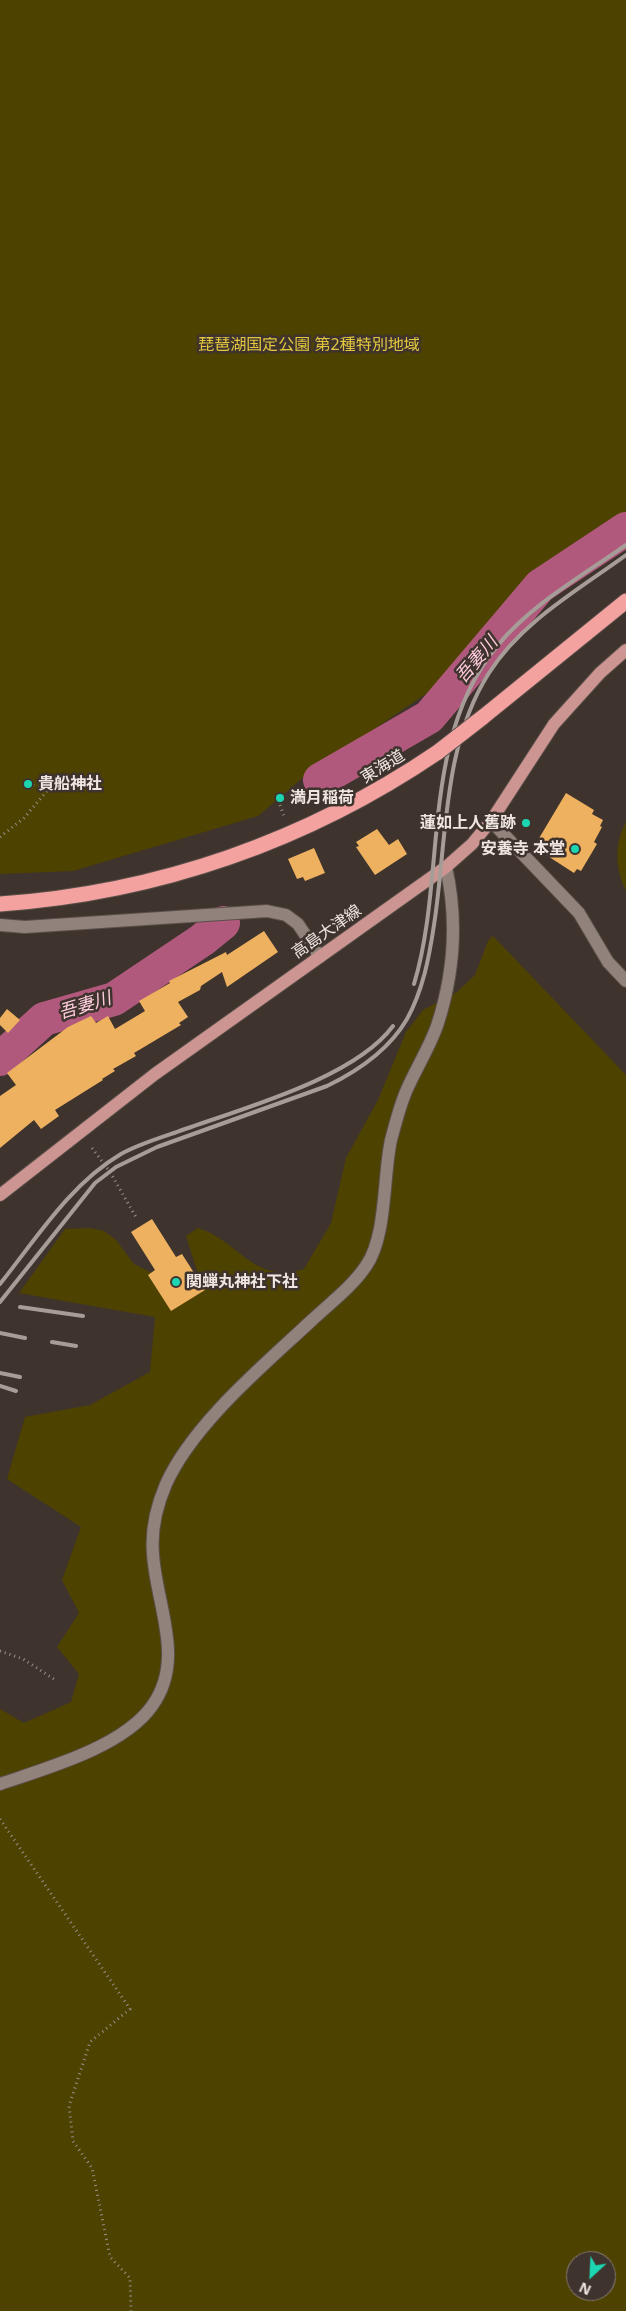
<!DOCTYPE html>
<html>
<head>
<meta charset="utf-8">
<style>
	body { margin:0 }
	#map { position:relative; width:626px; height:2311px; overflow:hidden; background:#3f332d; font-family:"Noto Sans",sans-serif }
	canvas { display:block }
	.north { position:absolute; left:566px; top:2251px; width:50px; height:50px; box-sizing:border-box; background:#3f332d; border:1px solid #857b75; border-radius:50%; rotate:205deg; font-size:14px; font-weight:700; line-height:20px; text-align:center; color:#efe6e2 }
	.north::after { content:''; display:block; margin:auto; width:18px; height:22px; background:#1cd5b1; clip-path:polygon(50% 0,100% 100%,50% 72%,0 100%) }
</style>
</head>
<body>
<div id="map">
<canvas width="626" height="2311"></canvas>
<div class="north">N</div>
</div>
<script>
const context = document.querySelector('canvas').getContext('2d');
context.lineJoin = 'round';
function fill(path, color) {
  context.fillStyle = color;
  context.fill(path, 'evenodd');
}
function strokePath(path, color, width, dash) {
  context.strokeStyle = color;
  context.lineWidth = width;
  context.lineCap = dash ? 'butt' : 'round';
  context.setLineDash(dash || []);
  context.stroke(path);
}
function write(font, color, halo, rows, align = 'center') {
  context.font = font + ' "Noto Sans","Noto Sans JP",sans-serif';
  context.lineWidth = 5;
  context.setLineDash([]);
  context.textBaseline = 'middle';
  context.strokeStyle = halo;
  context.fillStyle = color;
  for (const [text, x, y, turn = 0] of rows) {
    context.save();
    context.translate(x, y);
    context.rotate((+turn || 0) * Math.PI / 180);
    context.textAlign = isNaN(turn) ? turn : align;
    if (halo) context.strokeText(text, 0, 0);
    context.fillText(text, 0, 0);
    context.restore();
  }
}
const green = new Path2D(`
	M0,0H626V511L535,572L439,685L305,776L258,816L73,871L0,874Z
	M626,822V890C615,869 614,844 626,822Z
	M493,936L626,1075V2311H0V1709L24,1723L71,1702L79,1674L57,1647L79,1613L62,1580L81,1527L7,1479L25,1417L90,1405L150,1372L155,1317L19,1293L65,1229L90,1228L104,1231L116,1240L134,1264L182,1288L194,1277L197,1271L186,1236L198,1228C240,1241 253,1285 304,1269L331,1223L346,1158L378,1100L406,1032L423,1010L457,992L475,975L488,941ZM576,2261H606V2291H576Z`);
const river = new Path2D(`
	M320,780L429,717L540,586L626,529
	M0,1059L44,1019L114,999L202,940L223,923`);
const building = new Path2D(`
	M566,793L594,810L592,814L603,820L600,826L602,827L594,842L597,844L581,871L577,869L574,873L543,853L535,845Z
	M377,829L389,845L398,839L407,854L375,875L356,847L359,846L356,842Z
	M314,848L325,873L305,881L303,877L297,879L288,859Z
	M264,931L278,952L227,987L222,972L201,986L200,990L178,1002L188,1017L179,1023L181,1025L134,1053L136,1056L113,1069L115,1071L102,1079L103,1080L55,1110L59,1116L41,1129L34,1120L0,1148V1096L16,1085L7,1073L68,1027L91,1016L96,1023L108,1016L115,1029L145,1011L139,1001L170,983L169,981L226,952L227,955Z
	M7,1009L20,1020L8,1033L0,1025V1018Z
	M152,1219L176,1257L182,1254L205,1290L171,1311L148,1275L155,1270L131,1232Z`);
const path = new Path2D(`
	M280,805L285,819
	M0,837L24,818L47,791L34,785
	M92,1148L110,1172L137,1219
	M0,1651L23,1659L57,1681
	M0,1819L130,2009L90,2042L69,2106L73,2141L92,2168L110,2257L130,2278L131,2311`);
const minor = new Path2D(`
	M491,821L579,913L608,962L626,981
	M0,925L25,927L267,911L286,915L298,924L320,957
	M0,1784C47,1768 123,1747 152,1706C186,1659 156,1605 153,1554C151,1531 157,1505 166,1484C193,1424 263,1366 311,1321C330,1303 351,1288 366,1266C387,1236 383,1176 391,1140C396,1122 400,1104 408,1087C417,1067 429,1048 437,1026C454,974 458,920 446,867`);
const major = new Path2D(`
	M0,1195L155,1074L446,867L472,844L491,821L554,724L600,673L626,650`);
const highway = new Path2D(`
	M483,717L626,601
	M0,904C158,893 307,841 438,752`);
const rail = new Path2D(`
	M414,984C447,875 419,739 498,645C532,604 582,576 626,545
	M0,1284C36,1239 70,1184 121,1154C137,1145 156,1139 174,1133C236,1110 353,1080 393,1026
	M0,1302L95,1183L116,1167L157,1147L327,1086C358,1071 389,1050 407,1019C423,990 429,958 434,925C447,842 442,746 489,673C521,622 578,590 626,555
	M20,1307L83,1316
	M0,1333L25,1338
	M52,1342L76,1346
	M0,1373L20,1377
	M0,1386L16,1391`);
const highwayBridge = new Path2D(`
	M438,752L483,717`);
const markers = [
	[28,784,5,"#1cd5b1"],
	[280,798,5,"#1cd5b1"],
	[526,823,5,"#1cd5b1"],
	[575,849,5,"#1cd5b1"],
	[176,1282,5,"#1cd5b1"]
];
const parkNames = [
	["琵琶湖国定公園 第2種特別地域",309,345]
];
const streetNames = [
	["東海道",383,767,-32],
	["高島大津線",327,932,-35]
];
const poiNames = [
	["貴船神社",38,784],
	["満月稲荷",290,798],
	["蓮如上人舊跡",516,823,"right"],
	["安養寺 本堂",565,849,"right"],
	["関蝉丸神社下社",186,1282]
];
const waterNames = [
	["吾妻川",477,660,-50],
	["吾妻川",85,1006,-17]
];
fill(green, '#4e4200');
strokePath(river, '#b1597d', 34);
fill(building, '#eeb160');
strokePath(minor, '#5a4f4a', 14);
strokePath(major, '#5a4f4a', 14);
strokePath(highway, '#5a4f4a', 17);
strokePath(path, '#998f8a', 3, [1, 4]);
strokePath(minor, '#91827b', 12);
strokePath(major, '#cc9591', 12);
strokePath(highway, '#f3a2a0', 15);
strokePath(rail, '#a79d98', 4);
strokePath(highwayBridge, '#5a4f4a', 17, []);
strokePath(highwayBridge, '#f3a2a0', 15);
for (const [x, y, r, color] of markers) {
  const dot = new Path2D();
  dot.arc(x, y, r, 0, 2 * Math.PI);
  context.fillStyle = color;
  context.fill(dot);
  strokePath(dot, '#3f332d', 2);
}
write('16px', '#e2c73f', '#3f332d', parkNames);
write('16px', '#efe6e2', '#3f332d', streetNames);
write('bold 16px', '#efe6e2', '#3f332d', poiNames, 'left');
write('italic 18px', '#ffcdde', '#3f332d', waterNames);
</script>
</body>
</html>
